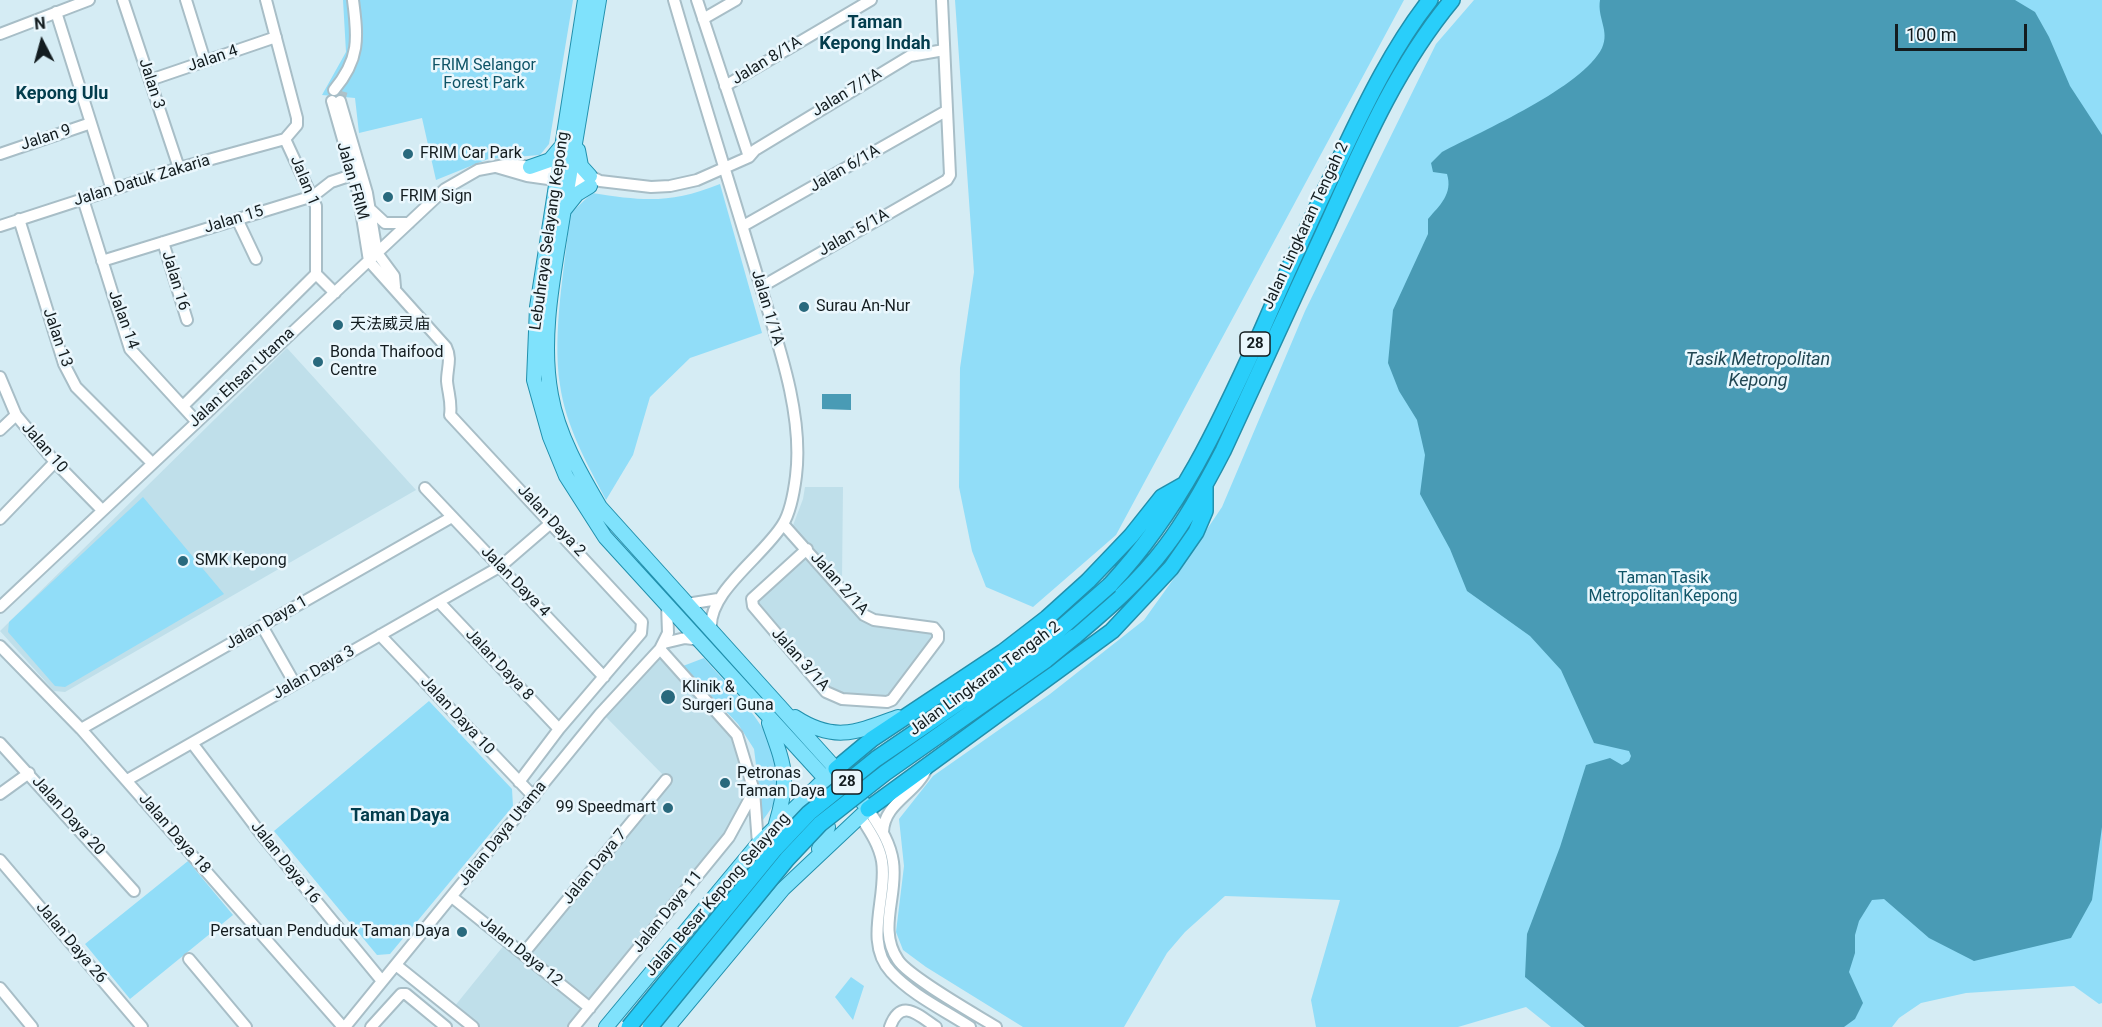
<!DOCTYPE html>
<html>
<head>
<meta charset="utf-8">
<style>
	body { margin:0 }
	#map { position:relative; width:2102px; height:1027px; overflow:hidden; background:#d5ecf4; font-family:Roboto,sans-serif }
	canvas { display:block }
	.north { position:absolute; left:12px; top:12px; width:60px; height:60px; -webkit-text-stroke:4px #eaf7fd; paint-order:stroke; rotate:354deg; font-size:16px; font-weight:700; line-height:24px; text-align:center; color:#131c1f }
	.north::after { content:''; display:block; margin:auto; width:21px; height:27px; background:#131c1f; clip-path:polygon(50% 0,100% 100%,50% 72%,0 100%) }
	.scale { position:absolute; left:1895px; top:24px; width:132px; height:27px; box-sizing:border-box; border:3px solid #131c1f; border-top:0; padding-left:8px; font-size:18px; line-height:21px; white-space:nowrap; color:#131c1f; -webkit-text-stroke:4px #eaf7fd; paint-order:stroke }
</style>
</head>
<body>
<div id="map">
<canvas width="2102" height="1027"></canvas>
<div class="north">N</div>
<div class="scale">100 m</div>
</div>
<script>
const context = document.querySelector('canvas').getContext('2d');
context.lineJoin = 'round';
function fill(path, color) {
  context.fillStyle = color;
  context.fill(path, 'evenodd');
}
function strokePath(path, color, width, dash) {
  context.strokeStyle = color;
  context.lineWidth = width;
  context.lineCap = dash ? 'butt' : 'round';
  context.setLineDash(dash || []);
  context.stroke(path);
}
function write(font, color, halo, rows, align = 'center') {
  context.font = font + ' Roboto,"Noto Sans SC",sans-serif';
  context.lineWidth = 5;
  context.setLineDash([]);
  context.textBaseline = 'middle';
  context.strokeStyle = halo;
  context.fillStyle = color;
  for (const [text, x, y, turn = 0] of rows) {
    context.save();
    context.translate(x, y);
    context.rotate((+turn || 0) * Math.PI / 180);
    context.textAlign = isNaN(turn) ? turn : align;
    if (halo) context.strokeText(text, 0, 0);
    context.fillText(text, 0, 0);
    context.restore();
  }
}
const built = new Path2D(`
	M287,348L416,490L65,692L54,691L0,631Z
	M805,487H843L842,579L792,528L803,499Z
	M807,554L863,619L931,631L935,637L890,697L843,696L827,689L754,601Z
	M660,654L734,736L750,791L728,832L569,1027H479L454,1007L505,944L524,959L669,781L604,715Z`);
const green = new Path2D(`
	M343,0H573L549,144L540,155L488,159L436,180L422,118L359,133L355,98L322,95L346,52Z
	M955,0H1404L1116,535L1033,607L986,587L972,551L959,487L960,368L974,272Z
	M1474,0H2102V1003L2099,1004L2074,986L1966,993L1921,1003L1899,1018L1892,1027H1551L1526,1007L1458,1027H1316L1311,1000L1340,900L1225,896L1185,932L1167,953L1124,1027H1023L926,967L903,950L896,932L904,866L899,819L933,776L1050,694L1144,620L1172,581L1222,507L1305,311L1436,44Z
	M720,184L762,333L690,358L650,397L633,455L606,500C587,463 566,427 560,385C552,332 565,267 570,214L592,193C644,201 670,204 720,184Z
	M143,497L224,594L65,687L55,686L8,632L9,622Z
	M704,658C737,697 789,739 777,796C775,804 768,813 763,820L754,749L738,724L683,666Z
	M429,701L512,789L513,806L390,954L377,955L274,831Z
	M188,861L233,915L130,999L85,944Z
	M851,977L864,986L853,1020L835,997Z`);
const water = new Path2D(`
	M1600,0H2015L2035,12L2049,37L2070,86L2102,135V827L2092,900L2071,938L1974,961L1929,938L1884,899L1872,900L1859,921L1855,935V953L1849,972L1863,1003L1855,1019L1844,1027H1585L1525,977L1527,934L1560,847L1586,765L1610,758L1622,765L1629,761L1631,756L1629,751L1594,743L1561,670L1530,636L1467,591L1450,549L1420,494L1425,455L1417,420L1399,391L1388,363L1393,310L1428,234V219C1440,205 1453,194 1447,174L1433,172L1431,163L1442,152C1482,131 1583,87 1602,48C1610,31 1597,18 1600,0Z
	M822,394H851V410L822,409Z`);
const minorTunnel = new Path2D(`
	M340,101L343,90`);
const minor = new Path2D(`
	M123,0L179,168
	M186,0L205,61
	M674,0C701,93 730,185 758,278C776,338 804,412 796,476C794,492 791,511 783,524C764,556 707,592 711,630
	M697,0L749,157
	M56,12L112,190
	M703,19L736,0
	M0,34L89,0
	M150,80L276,37
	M725,86L871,0
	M334,90C360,59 358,38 353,0
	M332,101L358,192L369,261
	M340,101L367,193L377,253L394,276L395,287
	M285,139L316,206V274L335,293
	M0,154L91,123
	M496,167L527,176L591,185
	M83,199L130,349L196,421
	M370,209L385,223H409
	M19,219L64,364L76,387L152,463
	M237,219L256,259
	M0,226L179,168L285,139L297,125V118L266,0
	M743,226L946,111
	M163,242L187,320
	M102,261L313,196L331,182L361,172
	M369,261L446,347C452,359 447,368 447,381C448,393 452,402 450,415L642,622L641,633L559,729L519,782
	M761,287L947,180L950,175L942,0
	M0,377L16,415L55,462L102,510
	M183,406L316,274
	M0,430L16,415
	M425,488L604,677
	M0,519L55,462
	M783,524L864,615L874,620L934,628L938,633V639L892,700L887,702L842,699L826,692L753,606L752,599L807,549
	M439,602L559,729
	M687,604L718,599
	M0,607L445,189L478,170L510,164L590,176L600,181L651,187L670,186L697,180L749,157L755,150L910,56L944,50
	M262,626L295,684
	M380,635L534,797
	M664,643L685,638L700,640
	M0,646L81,729L343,1027
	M660,649L737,735L754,791L758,844
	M81,729L452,517
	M0,743L134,891
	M192,743L261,834L382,981
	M127,780L501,566L552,522
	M0,794L29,773
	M868,809C879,826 890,841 893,862C898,896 877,929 898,960C909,977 975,1014 996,1027
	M860,816C869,830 879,844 882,861C888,896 863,942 891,972C912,995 944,1010 970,1027
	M883,832C884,802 917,794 928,766
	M0,860L142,1027
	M452,897L590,1008
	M523,954L666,780
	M189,959L246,1027
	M396,965L473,1027
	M0,988L32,1027
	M345,1027L600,714L660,649L668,633L667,604
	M371,1027L401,994H406L446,1027
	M574,1027L729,837L754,791
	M890,1027C901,997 918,1015 936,1027`);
const major = new Path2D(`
	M585,0L537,307L534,380L550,437L566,476L605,537L844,799
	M599,0C587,72 575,143 563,215C554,273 540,337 551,395C558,435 580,473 600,507L836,769L868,809L783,889L668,1027
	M578,150L581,166L590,176
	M530,167L550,160L560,148
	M565,209L577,194L590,186
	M795,717C835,743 857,732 898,717
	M769,723C785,768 790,777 776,824
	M801,813C815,811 823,814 828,827L819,849
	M606,1027L758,844L831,773`);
const highway = new Path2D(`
	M1110,585C1180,510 1219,425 1261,332C1287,272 1314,213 1342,154C1367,101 1394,46 1430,0
	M1074,637C1107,609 1140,581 1166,546C1188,517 1206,484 1223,451C1258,375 1293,299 1328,223C1363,145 1397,66 1452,0
	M836,769L872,739L1003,652L1047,618L1088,581L1131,536L1162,497L1185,484
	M868,809L1112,631L1171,568L1196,532L1205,511V486`);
const highwayBridge = new Path2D(`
	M629,1027L775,849L809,813L876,759L1036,650L1110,585
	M650,1027L787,859L820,824L885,773L1046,660L1074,637`);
const markers = [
	[408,154,6,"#29697d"],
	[388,197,6,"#29697d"],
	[804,307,6,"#29697d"],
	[338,325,6,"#29697d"],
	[318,362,6,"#29697d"],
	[183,561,6,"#29697d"],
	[668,697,8,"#29697d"],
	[725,783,6,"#29697d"],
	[668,808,6,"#29697d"],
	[462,932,6,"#29697d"]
];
const shields = [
	[1255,344,30],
	[847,782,30]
];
const shieldNames = [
	["28",1255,344],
	["28",847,782]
];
const streetNames = [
	["Jalan 4",213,59,-19],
	["Jalan 8/1A",767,61,-31],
	["Jalan 3",151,84,72],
	["Jalan 7/1A",847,93,-31],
	["Jalan 9",46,138,-18],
	["Jalan 6/1A",845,169,-30],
	["Jalan Datuk Zakaria",142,181,-17],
	["Jalan 1",304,181,68],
	["Jalan FRIM",352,181,74],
	["Jalan 15",234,220,-17],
	["Jalan Lingkaran Tengah 2",1306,226,-65],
	["Lebuhraya Selayang Kepong",550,231,-82],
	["Jalan 5/1A",854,233,-30],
	["Jalan 16",175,281,73],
	["Jalan 1/1A",767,308,73],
	["Jalan 14",123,320,70],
	["Jalan 13",57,338,71],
	["Jalan Ehsan Utama",242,378,-43],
	["Jalan 10",44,448,49],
	["Jalan Daya 2",551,521,47],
	["Jalan Daya 4",515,582,46],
	["Jalan 2/1A",839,584,48],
	["Jalan Daya 1",267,623,-30],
	["Jalan 3/1A",800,660,48],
	["Jalan Daya 8",499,665,47],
	["Jalan Daya 3",314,673,-30],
	["Jalan Lingkaran Tengah 2",985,679,-36],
	["Jalan Daya 10",457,716,47],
	["Jalan Daya 20",68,816,48],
	["Jalan Daya 18",174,834,49],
	["Jalan Daya Utama",503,834,-51],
	["Jalan Daya 16",285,863,51],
	["Jalan Daya 7",595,867,-51],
	["Jalan Besar Kepong Selayang",718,895,-49],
	["Jalan Daya 11",668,912,-51],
	["Jalan Daya 26",71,943,50],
	["Jalan Daya 12",521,952,39]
];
const parkNames = [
	["FRIM Selangor",484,66],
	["Forest Park",484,84],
	["Taman Tasik",1663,579],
	["Metropolitan Kepong",1663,597]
];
const poiNames = [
	["FRIM Car Park",420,154],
	["FRIM Sign",400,197],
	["Surau An-Nur",816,307],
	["天法威灵庙",350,325],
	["Bonda Thaifood",330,353],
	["Centre",330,371],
	["SMK Kepong",195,561],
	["Klinik &",682,688],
	["Surgeri Guna",682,706],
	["Petronas",737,774],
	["Taman Daya",737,792],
	["99 Speedmart",656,808,"right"],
	["Persatuan Penduduk Taman Daya",450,932,"right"]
];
const neighbourhoodNames = [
	["Taman",875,23],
	["Kepong Indah",875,44],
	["Kepong Ulu",62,94],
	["Taman Daya",400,816]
];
const waterNames = [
	["Tasik Metropolitan",1758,360],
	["Kepong",1758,381]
];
fill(built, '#bfdfea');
fill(green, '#91ddf8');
fill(water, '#499bb5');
strokePath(minorTunnel, '#aec2c9', 10, [10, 5]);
strokePath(minor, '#a8bec7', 14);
strokePath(major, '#2190ad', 16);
strokePath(highway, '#2190ad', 18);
strokePath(minor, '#fff', 10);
strokePath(major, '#7fe2fc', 14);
strokePath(highway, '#29cefa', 15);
strokePath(highwayBridge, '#2190ad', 18, []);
strokePath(highwayBridge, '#29cefa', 15);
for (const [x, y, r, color] of markers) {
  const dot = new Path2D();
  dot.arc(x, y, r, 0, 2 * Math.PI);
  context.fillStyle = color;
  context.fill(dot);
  strokePath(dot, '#eaf7fd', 2);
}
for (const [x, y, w] of shields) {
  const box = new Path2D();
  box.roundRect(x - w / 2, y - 12, w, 24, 4.5);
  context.fillStyle = '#eaf7fd';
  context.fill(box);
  strokePath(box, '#131c1f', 1.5);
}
write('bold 15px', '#131c1f', null, shieldNames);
write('16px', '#131c1f', '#eaf7fd', streetNames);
write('16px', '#0f5467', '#eaf7fd', parkNames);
write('16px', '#131c1f', '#eaf7fd', poiNames, 'left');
write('bold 18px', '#033d4d', '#eaf7fd', neighbourhoodNames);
write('italic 18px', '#214753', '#eaf7fd', waterNames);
</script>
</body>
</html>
